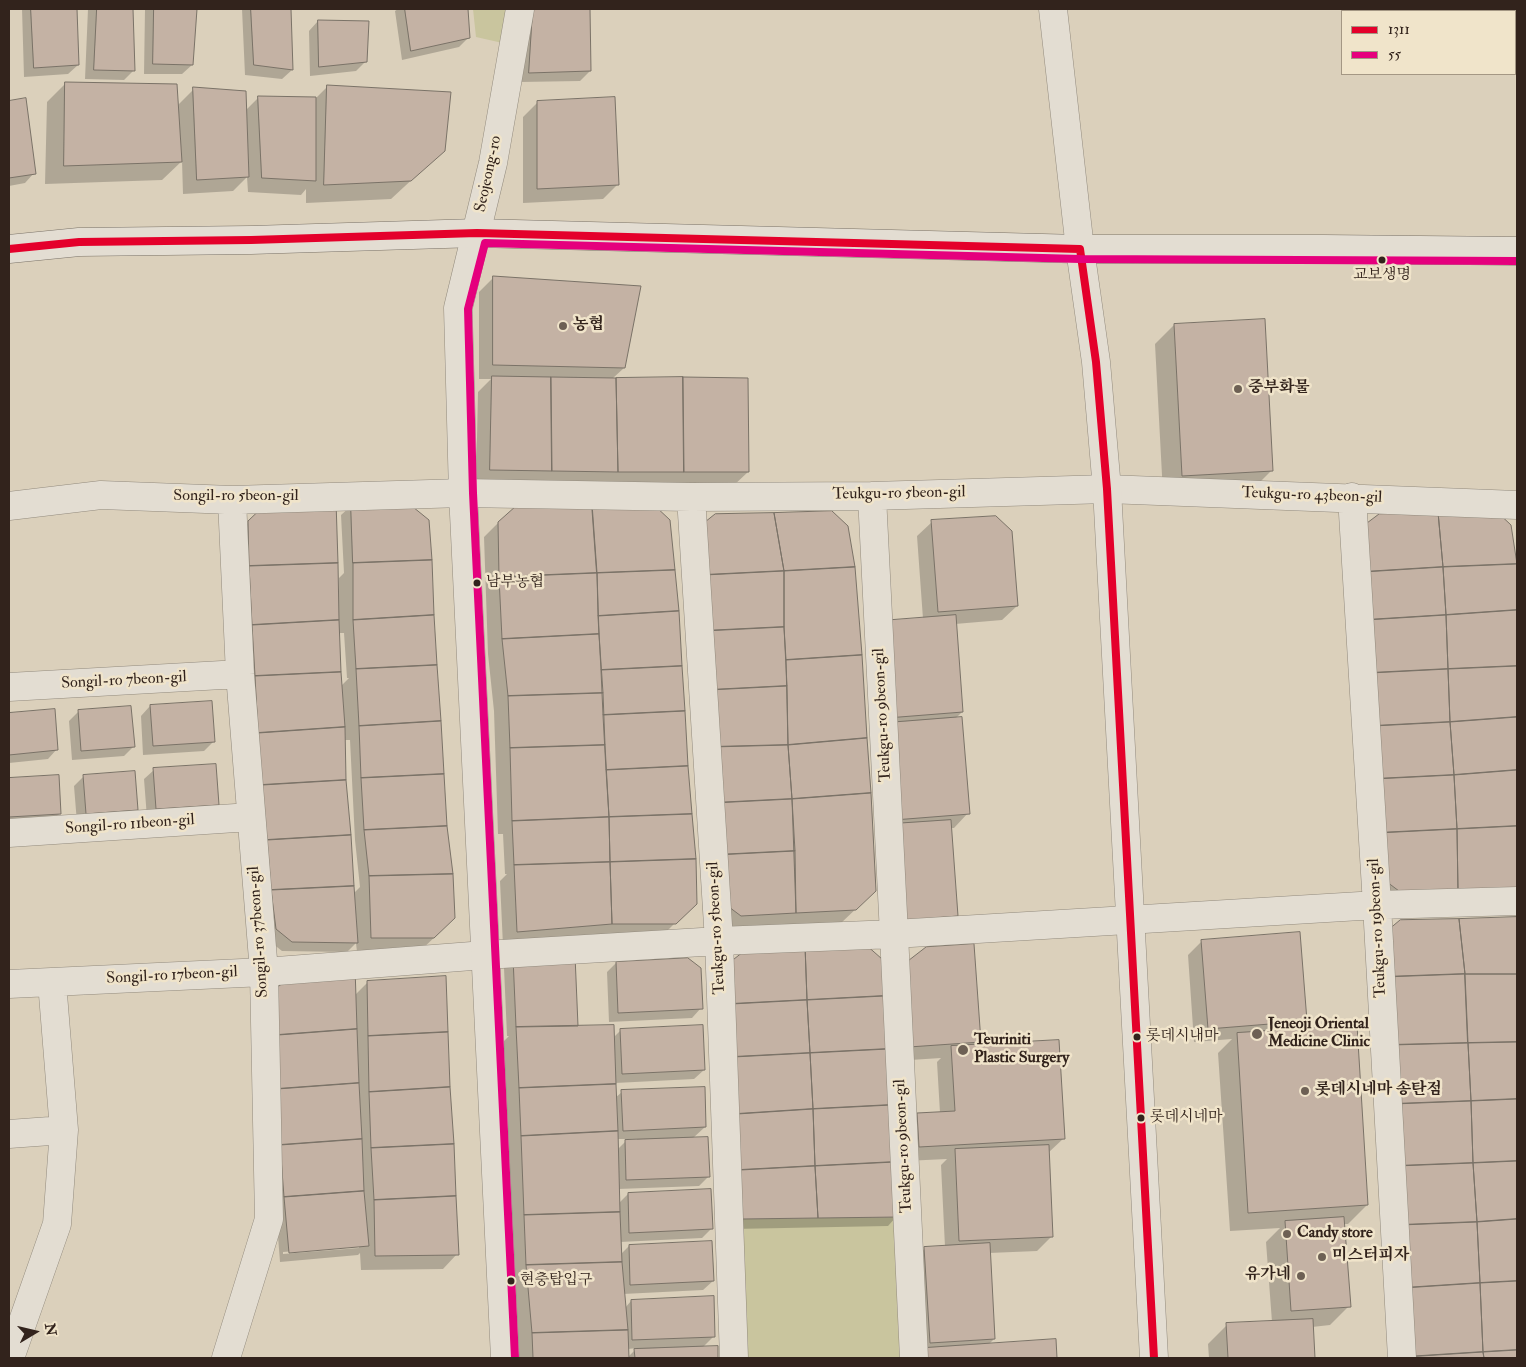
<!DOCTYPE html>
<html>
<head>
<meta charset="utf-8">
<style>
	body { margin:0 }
	#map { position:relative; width:1526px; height:1367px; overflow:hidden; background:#dbd0bb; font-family:"IM FELL Double Pica",serif }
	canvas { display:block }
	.frame { position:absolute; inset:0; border:10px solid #32231c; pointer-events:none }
	.legend { position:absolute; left:1341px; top:10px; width:175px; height:65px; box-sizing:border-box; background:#f0e4ca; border:1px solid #a49784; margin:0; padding:6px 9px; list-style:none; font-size:15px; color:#32231c }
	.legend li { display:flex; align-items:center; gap:10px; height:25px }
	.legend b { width:25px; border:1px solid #a49784 }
	.north { position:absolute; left:10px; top:1307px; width:50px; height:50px; -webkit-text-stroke:4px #f0e4ca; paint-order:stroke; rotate:81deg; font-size:14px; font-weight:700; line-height:20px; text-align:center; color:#32231c }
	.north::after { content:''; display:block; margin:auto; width:18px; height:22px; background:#32231c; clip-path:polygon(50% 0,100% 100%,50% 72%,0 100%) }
</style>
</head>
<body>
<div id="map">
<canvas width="1526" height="1367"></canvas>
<div class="frame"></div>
<ul class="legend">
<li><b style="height:6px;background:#e4002b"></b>1311</li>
<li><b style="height:6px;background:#e5007d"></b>55</li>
</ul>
<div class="north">N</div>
</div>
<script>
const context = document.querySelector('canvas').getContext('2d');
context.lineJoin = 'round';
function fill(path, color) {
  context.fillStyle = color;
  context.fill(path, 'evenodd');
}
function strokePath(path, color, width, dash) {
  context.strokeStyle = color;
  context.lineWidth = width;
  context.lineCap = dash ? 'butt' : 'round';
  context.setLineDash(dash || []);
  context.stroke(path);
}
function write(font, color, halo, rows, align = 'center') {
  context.font = font + ' "IM FELL Double Pica","Noto Serif KR",serif';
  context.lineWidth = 5;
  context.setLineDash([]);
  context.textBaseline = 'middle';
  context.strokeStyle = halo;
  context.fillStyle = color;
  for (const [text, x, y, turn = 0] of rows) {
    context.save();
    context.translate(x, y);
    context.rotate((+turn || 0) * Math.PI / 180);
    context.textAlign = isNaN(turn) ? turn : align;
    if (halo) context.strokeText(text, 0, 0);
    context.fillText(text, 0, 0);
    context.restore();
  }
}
const green = new Path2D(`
	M473,9H513L507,44L476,37Z
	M899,1217L902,1358H742V1219Z`);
const shadow = new Path2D(`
	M22,9H75L78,65L68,74L24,77Z
	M88,9H131L134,70L124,80L85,79Z
	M145,9H195L192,65L182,74H144Z
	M242,9H290L292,70L282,79L245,75Z
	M398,9H467L469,37L459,47L402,60L395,11Z
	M526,9H588L590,71L580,81L520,82Z
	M318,21L366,61L356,71L310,76L309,31Z
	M66,83L178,105L194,89L245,111L259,97L316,98L327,87L444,150L391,199L306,203V189L301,195L248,192L247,177L233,191L183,194L182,161L162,180L45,184L47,102Z
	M25,100L34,173L25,183L9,186V102Z
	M538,102L617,185L603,199L523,203V117Z
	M494,277L624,368L613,378L748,472L733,486L476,484L478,392L491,379H479V292Z
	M1174,325L1272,470L1253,489L1163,494L1155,344Z
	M268,503L337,589H339V578L344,573L341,515L351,506L439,933L419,952H357L356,943L347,952L282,951L267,939L234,537ZM338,633H344L347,678H349L340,687ZM343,740H350L355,840L360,887L354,893Z
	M499,522L680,918L661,937L503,946L500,881L507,874H505L503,834H498L494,711L488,654L484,537Z
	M932,522L1017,606L1002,620L955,624L962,712L955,719L968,813L954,828H950L957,916L942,930L885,935L873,738L923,619L917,536Z
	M847,526L860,905L840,924L726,930L703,912L701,870L706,865L697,761Z
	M1510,526L1517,566V888L1388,908L1360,530Z
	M150,706L214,741L204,751L143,755L141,716Z
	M53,710L57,749L48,759L9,763V714Z
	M79,711L134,746L124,756L72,760L69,721Z
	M154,770L217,804L208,814L147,818L144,779Z
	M58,776L60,813L50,823L9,826V780Z
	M84,776L137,810L127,819L77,823L74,786Z
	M1517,918V1358H1390Z
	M1202,941L1306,1020L1296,1030L1367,1205L1348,1224H1343L1349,1306L1330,1325L1312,1327L1314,1358H1209L1208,1344L1227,1325L1272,1322L1266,1242L1280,1228L1230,1231L1218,1053L1232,1039L1194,1042L1188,955Z
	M514,959L575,1027L613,1038L621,1030L704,1070L694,1079L615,1083V1098L622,1092L705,1127L693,1138L709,1176L699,1186L618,1189L619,1203L628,1194L711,1229L702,1238L620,1242V1255L629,1246L713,1281L703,1290L623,1294L625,1308L631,1301L714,1336L702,1348L717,1347V1358H518L502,1043L509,1036H507L504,968ZM617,1139H637V1141L625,1142L617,1150ZM637,1348L628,1357V1349Z
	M616,963L701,1008L692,1018L609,1022L607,972Z
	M730,964L897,1216L888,1226L733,1229Z
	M890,980L979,1042L975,1046L1064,1138L1048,1153L1052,1236L1037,1251L989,1253L994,1339L988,1345L1055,1340L1056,1358H917L911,1263L925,1248L945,1247L941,1165L947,1159L905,1161L903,1128L918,1114L940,1113L937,1062L941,1058L895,1061Z
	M368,982L457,1254L443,1269L361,1270L360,1253L358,1255L280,1262L272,1159L355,995ZM359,1246V1248L283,1254V1252Z`);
const building = new Path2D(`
	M31,9H77L79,65L34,68Z
	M97,9H133L135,71L94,70Z
	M154,9H197L193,65L153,64Z
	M251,9H291L293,70L254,65Z
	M405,9H468L470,38L411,51Z
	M533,9H590L591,71L529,73Z
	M318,20L369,21L367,62L319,67Z
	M65,82L177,84L182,162L64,166Z
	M327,85L451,92L445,151L411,181L324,185Z
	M193,87L246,91L249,177L197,180Z
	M258,96L316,97V181L262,178Z
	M615,97L619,185L537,189V101Z
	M26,98L36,174L9,178V101Z
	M493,276L641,286L625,368L493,365Z
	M1265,319L1273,471L1182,476L1174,324Z
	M492,376L551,377L552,471L490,470Z
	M551,377L616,378L618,472L552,471Z
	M683,377L748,378L749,472H684Z
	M683,377L684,472H618L616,378Z
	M336,501L338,563L249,566L248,521L268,502Z
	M592,504L597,573L499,577L498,522L516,506Z
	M592,504L654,505L670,520L675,570L597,573Z
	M351,505L413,507L429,520L432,560L353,563Z
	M1495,510L1511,525L1517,564L1443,567L1438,512Z
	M832,511L848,526L855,567L784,571L774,513Z
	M1438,512L1443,567L1363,572L1359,529L1379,514Z
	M774,513L784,571L704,575L695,530L715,514Z
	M996,516L1012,531L1018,606L938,612L931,520Z
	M432,560L434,615L353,620V563Z
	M338,563L339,620L252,625L249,566Z
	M1517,564V610L1446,615L1443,567Z
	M855,567L862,655L786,660L784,627V571Z
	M1443,567L1446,615L1366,620L1363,572Z
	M675,570L679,611L598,616L597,573Z
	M784,571V627L703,631L704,575Z
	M597,573L599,634L502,639L499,577Z
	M1517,610V666L1448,669L1446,615Z
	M679,611L682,666L601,670L598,616Z
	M434,615L437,665L356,669L353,620Z
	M956,615L963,712L887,718L880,621Z
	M1446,615L1448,669L1370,673L1366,620Z
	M339,620L341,672L255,676L252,625Z
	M784,627L787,686L709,690L703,631Z
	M599,634L603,693L508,696L502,639Z
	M862,655L867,738L788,745L786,660Z
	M437,665L441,721L359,726L356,669Z
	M682,666L685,711L603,715L601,670Z
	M1517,666V717L1450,722L1448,669Z
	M1448,669L1450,722L1373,726L1370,673Z
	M341,672L345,727L258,733L255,676Z
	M787,686L788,745L711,747L709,690Z
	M603,693L605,745L510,748L508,696Z
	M212,701L215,742L153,746L150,705Z
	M131,706L135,747L81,751L78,710Z
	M55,709L58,750L9,755V713Z
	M685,711L688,766L606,770L603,715Z
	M962,717L970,814L894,820L886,723Z
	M1517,717V770L1454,775L1450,722Z
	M441,721L444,774L361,778L359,726Z
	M1450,722L1454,775L1374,779L1373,726Z
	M345,727L346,780L262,785L258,733Z
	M867,738L871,793L792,799L788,745Z
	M605,745L609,817L512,821L510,748Z
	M788,745L792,799L713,803L711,747Z
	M216,764L219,805L156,809L153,768Z
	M688,766L692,814L609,817L606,770Z
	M1517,770V826L1457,829L1454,775Z
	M135,771L138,810L86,814L83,775Z
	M444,774L447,826L364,830L361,778Z
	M59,775L61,814L9,817V778Z
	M1454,775L1457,829L1377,833L1374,779Z
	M346,780L351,835L267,840L262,785Z
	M871,793L876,891L856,910L796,913L792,799Z
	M792,799L795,851L715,855L713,803Z
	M692,814L696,859L610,862L609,817Z
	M609,817L610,862L514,865L512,821Z
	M951,820L958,916L899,921L892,824Z
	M447,826L453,874L369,876L364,830Z
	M1517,826V888L1458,891L1457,829Z
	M1457,829L1458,891L1403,894L1379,876L1377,833Z
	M351,835L354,886L271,890L267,840Z
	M795,851L796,913L741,916L717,898L715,855Z
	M696,859L697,904L676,924H612L610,862Z
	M610,862L612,924L517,932L514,865Z
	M453,874L455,918L434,938H371L369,876Z
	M354,886L358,943L292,942L276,929L271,890Z
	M1517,917V974H1465L1459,919Z
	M1459,919L1465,974L1383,977L1381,936L1400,920Z
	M1300,932L1307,1021L1208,1029L1201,940Z
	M865,944L882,959L884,996L807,1000L805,945Z
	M974,944L981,1042L909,1047L904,964L926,947Z
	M805,945L807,1000L731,1004L729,963L748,948Z
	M575,955L578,1026L516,1027L513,957Z
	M688,958L701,968L703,1009L618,1013L616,962Z
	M355,967L357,1029L278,1035L274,990L299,970Z
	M1465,974H1517V1042L1468,1043Z
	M1465,974L1468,1043L1390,1045L1383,977Z
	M446,976L448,1032L368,1036L367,981Z
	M884,996L888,1049L810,1053L807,1000Z
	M807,1000L810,1053L733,1057L731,1004Z
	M614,1025L616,1084L519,1088L516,1027Z
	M703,1025L705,1070L622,1074L620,1029Z
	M1357,1025L1368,1205L1248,1213L1237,1033Z
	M357,1029L359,1083L277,1089L278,1035Z
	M448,1032L450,1087L369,1092L368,1036Z
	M1059,1040L1065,1139L919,1147L917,1113L955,1111L951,1046Z
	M1517,1042V1099L1471,1101L1468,1043Z
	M1468,1043L1471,1101L1393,1104L1390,1045Z
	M888,1049L891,1105L813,1109L810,1053Z
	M810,1053L813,1109L737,1114L733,1057Z
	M359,1083L362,1139L280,1145L277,1089Z
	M616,1084L618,1131L521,1136L519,1088Z
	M450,1087L454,1144L371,1148L369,1092Z
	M705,1087L706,1127L623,1131L621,1090Z
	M1517,1099V1161L1473,1163L1471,1101Z
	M1471,1101L1473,1163L1396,1166L1393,1104Z
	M891,1105L895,1162L815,1166L813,1109Z
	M813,1109L815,1166L740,1170L737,1114Z
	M618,1131L620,1212L524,1215L521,1136Z
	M708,1137L710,1177L626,1180L625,1140Z
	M362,1139L364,1191L284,1197L280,1145Z
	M454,1144L456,1196L374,1200L371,1148Z
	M1049,1145L1053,1237L959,1241L955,1149Z
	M1517,1161V1219L1477,1222L1473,1163Z
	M895,1162L899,1217L818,1218L815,1166Z
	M1473,1163L1477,1222L1400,1225L1396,1166Z
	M815,1166L818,1218L742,1219L740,1170Z
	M711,1189L713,1229L629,1233L628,1193Z
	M364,1191L369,1246L289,1253L284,1197Z
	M456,1196L459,1255L375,1256L374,1200Z
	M620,1212L622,1262L526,1265L524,1215Z
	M1344,1217L1351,1307L1291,1311L1285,1221Z
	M1517,1219V1281L1480,1283L1477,1222Z
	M1477,1222L1480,1283L1403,1288L1400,1225Z
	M712,1241L714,1281L630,1285L629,1245Z
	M990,1243L995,1339L930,1343L924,1247Z
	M622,1262L628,1330L532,1333L526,1265Z
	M1517,1281V1350L1483,1352L1480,1283Z
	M1480,1283L1483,1352L1405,1357L1403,1288Z
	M714,1296L715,1337L632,1340L631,1300Z
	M1313,1319L1315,1358H1228L1226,1323Z
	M628,1330L629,1358H533L532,1333Z
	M1056,1339L1057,1358H926L925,1348Z
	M718,1346V1358H635L634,1349Z
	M1517,1350V1358H1484L1483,1352Z
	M1483,1352L1484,1358H1405V1357Z`);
const minor = new Path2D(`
	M1053,9L1080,249
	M872,496L894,934L914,1358
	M691,497L719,941L734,1358
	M1352,497L1377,905L1402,1358
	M9,506L101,495L232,500L463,493L691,497L872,496L1107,489L1517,505
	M9,687L240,674
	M9,833L251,817
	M9,984L264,972L485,955L719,941L894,934L1377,905L1517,901
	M9,1134L64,1130
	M10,1358L57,1224L64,1130L52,982
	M226,1358L269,1219L264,972L240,674L232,500`);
const tertiary = new Path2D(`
	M1080,249L1096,362L1107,489L1154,1358
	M505,1358L463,493L458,308L493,163L520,9`);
const secondary = new Path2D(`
	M9,249L79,242L251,240L477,233L1080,249H1324L1517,251`);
const bus1 = new Path2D(`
	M9,249L79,242L251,240L477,233L1080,249L1096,362L1107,489L1154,1358`);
const bus2 = new Path2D(`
	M515,1358L473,493L468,309L485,243L1080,259L1517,261`);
const markers = [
	[1382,260,4.5,"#32231c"],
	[563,326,5,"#6d6054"],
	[1238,389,5,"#6d6054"],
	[477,583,4.5,"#32231c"],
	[1257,1034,6,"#6d6054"],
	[1137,1037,4.5,"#32231c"],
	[963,1050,6,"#6d6054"],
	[1305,1091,5,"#6d6054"],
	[1141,1118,4.5,"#32231c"],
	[1287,1234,5,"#6d6054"],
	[1322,1257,5,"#6d6054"],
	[1301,1276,5,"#6d6054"],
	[511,1281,4.5,"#32231c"]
];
const busNames = [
	["교보생명",1382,276,"center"],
	["남부농협",486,583],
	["롯데시내마",1146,1037],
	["롯데시네마",1150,1118],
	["현충탑입구",520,1281]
];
const streetNames = [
	["Seojeong-ro",489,174,-78],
	["Teukgu-ro 5beon-gil",899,494,-1],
	["Teukgu-ro 43beon-gil",1312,496,2],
	["Songil-ro 5beon-gil",236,497],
	["Songil-ro 7beon-gil",124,681,-3],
	["Teukgu-ro 9beon-gil",883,715,-93],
	["Songil-ro 11beon-gil",130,825,-4],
	["Teukgu-ro 5beon-gil",717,928,-93],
	["Teukgu-ro 19beon-gil",1378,928,-93],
	["Songil-ro 37beon-gil",259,932,-94],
	["Songil-ro 17beon-gil",172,976,-3],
	["Teukgu-ro 9beon-gil",904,1146,-93]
];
const poiNames = [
	["농협",573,326],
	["중부화물",1248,389],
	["Jeneoji Oriental",1268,1025],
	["Medicine Clinic",1268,1043],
	["Teuriniti",974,1041],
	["Plastic Surgery",974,1059],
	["롯데시네마 송탄점",1315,1091],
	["Candy store",1297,1234],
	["미스터피자",1332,1257],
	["유가네",1291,1276,"right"]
];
fill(green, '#c9c59e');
fill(shadow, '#0003');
fill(building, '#c4b2a4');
strokePath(building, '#7a7267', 1);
strokePath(minor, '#928a7d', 29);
strokePath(tertiary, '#928a7d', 29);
strokePath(secondary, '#7a7267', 29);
strokePath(minor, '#e3ddd2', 28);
strokePath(tertiary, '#e3ddd2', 28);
strokePath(secondary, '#e3ddd2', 28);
strokePath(bus1, '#e4002b', 8);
strokePath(bus2, '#e5007d', 8);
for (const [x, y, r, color] of markers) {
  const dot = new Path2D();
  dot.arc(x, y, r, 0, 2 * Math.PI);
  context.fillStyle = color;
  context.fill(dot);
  strokePath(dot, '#f0e4ca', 2);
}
write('15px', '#32231c', '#f0e4ca', busNames, 'left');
write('16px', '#32231c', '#f0e4ca', streetNames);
write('bold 16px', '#32231c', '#f0e4ca', poiNames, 'left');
</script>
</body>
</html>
